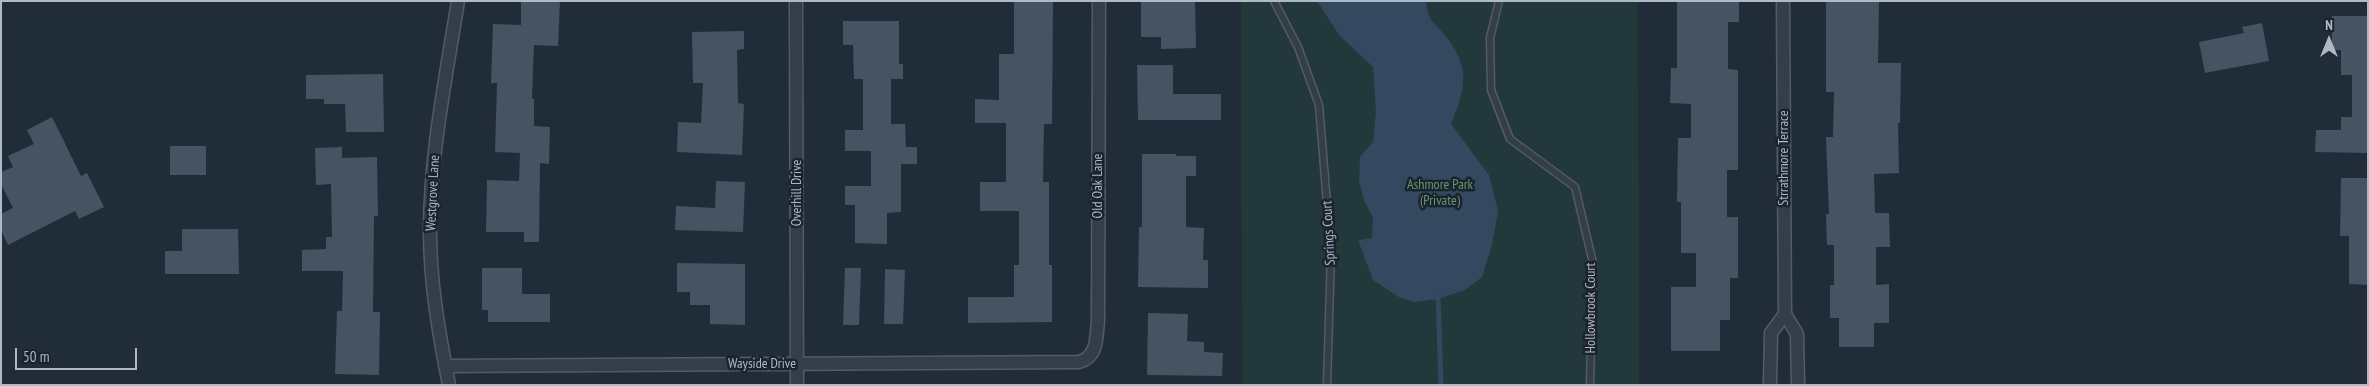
<!DOCTYPE html>
<html>
<head>
<meta charset="utf-8">
<style>
	body { margin:0 }
	#map { position:relative; width:2369px; height:386px; overflow:hidden; background:#212c39; font-family:"PT Sans Narrow",sans-serif }
	canvas { display:block }
	.frame { position:absolute; inset:0; border:2px solid #afb8c6; pointer-events:none }
	.north { position:absolute; left:2304px; top:15px; width:50px; height:50px; -webkit-text-stroke:4px #1a232e; paint-order:stroke; rotate:0deg; font-size:14px; font-weight:700; line-height:20px; text-align:center; color:#afb8c6 }
	.north::after { content:''; display:block; margin:auto; width:18px; height:22px; background:#afb8c6; clip-path:polygon(50% 0,100% 100%,50% 72%,0 100%) }
	.scale { position:absolute; left:15px; top:348px; width:122px; height:22px; box-sizing:border-box; border:2px solid #afb8c6; border-top:0; padding-left:6px; font-size:15px; line-height:18px; white-space:nowrap; color:#afb8c6; -webkit-text-stroke:4px #1a232e; paint-order:stroke }
</style>
</head>
<body>
<div id="map">
<canvas width="2369" height="386"></canvas>
<div class="frame"></div>
<div class="north">N</div>
<div class="scale">50 m</div>
</div>
<script>
const context = document.querySelector('canvas').getContext('2d');
context.lineJoin = 'round';
function fill(path, color) {
  context.fillStyle = color;
  context.fill(path, 'evenodd');
}
function strokePath(path, color, width, dash) {
  context.strokeStyle = color;
  context.lineWidth = width;
  context.lineCap = dash ? 'butt' : 'round';
  context.setLineDash(dash || []);
  context.stroke(path);
}
function write(font, color, halo, rows, align = 'center') {
  context.font = font + ' "PT Sans Narrow",sans-serif';
  context.lineWidth = 5;
  context.setLineDash([]);
  context.textBaseline = 'middle';
  context.strokeStyle = halo;
  context.fillStyle = color;
  for (const [text, x, y, turn = 0] of rows) {
    context.save();
    context.translate(x, y);
    context.rotate((+turn || 0) * Math.PI / 180);
    context.textAlign = isNaN(turn) ? turn : align;
    if (halo) context.strokeText(text, 0, 0);
    context.fillText(text, 0, 0);
    context.restore();
  }
}
const green = new Path2D(`
	M1241,1H1638L1639,385H1242Z`);
const water = new Path2D(`
	M1317,1H1426C1428,20 1432,20 1444,34C1471,67 1466,88 1451,124L1489,175L1498,211L1492,245L1482,277L1465,290L1438,299L1414,302L1399,297L1373,280L1358,240L1372,238L1373,218L1364,200L1359,180L1360,157L1373,142L1376,112L1373,67L1339,35Z`);
const stream = new Path2D(`
	M1438,294L1441,385`);
const building = new Path2D(`
	M521,1H560L558,46L534,45L532,99H534V126L550,127L549,164L540,163L539,242H524V232H486L487,180L519,181L520,153L495,152L497,83H491L493,24L521,25Z
	M1014,1H1053L1052,124H1044L1043,182H1049V265H1052V322L968,323V297H1014V265H1019V211H980V182H1006V123H975V99L999,100V54H1014Z
	M1141,1H1195L1196,48L1161,49V37H1141Z
	M1677,1H1739V22H1728V69L1738,70V170H1727V217H1738V278H1730V320H1720V351H1671V287H1696V253H1681V202H1677L1678,138H1691V104L1670,103L1671,68H1677Z
	M1826,1H1879L1878,63H1901L1900,123H1898L1899,173L1874,174L1875,213H1889L1890,247H1876V285L1889,284V323H1874V347H1839V318H1830V285H1834V245H1827L1826,214H1829L1826,137H1833L1834,92H1826Z
	M2332,16H2368V153L2315,152L2316,130H2341V117H2352V75H2341V50H2332Z
	M843,21H899V64H903V79H891V124H905L906,147H917V164H901V212L887,213V244L855,243V205H845V186H871V151H845V130H863V79H854L853,45H843Z
	M2262,23L2269,61L2205,73L2199,42L2244,33L2242,27Z
	M744,31V49L737,50L738,103L744,104L742,155L677,152L678,122L701,123L703,83H693L692,32Z
	M1137,65H1173V94H1221V120H1138Z
	M383,74L384,132H346L345,104H324V99H306V75Z
	M52,117L81,176L87,173L104,207L79,219L75,211L8,245L1,230V214L13,208L1,184V172L13,167L8,156L34,144L27,130Z
	M170,146H206V175H170Z
	M342,147V158L377,157L378,216H374L373,312H380L379,375L335,374L337,311H342L343,271H302V250L326,249V237H332L331,184L316,185L315,148Z
	M1142,154H1176V156H1196V176H1186V227L1204,228L1203,260H1208V288L1138,287L1139,227H1142Z
	M2341,178H2368V285L2349,284V236H2340Z
	M716,181L745,182L743,232L675,230L676,206L715,208Z
	M182,229H238L239,274H165V251H182Z
	M677,263L745,264V325L710,324V305H690V292H677Z
	M482,268H522V294H550V322H488V310H482Z
	M845,268H861L859,325H843Z
	M885,269L905,270L903,324H884Z
	M1148,313L1188,314L1187,341L1204,342V352L1223,353L1222,376L1147,375Z`);
const lane = new Path2D(`
	M1274,1L1298,47L1319,105L1331,253L1327,385
	M1499,1L1490,38L1491,90L1510,139L1575,187L1593,263L1590,385`);
const street = new Path2D(`
	M796,1L797,385
	M1783,1L1785,314L1797,334L1798,385
	M445,366L1079,362C1098,357 1096,338 1098,321L1099,1
	M449,385C439,333 430,284 430,231C430,154 446,77 458,1
	M1770,385L1771,333L1785,314`);
const streetNames = [
	["Strrathmore Terrace",1784,158,-90],
	["Old Oak Lane",1098,186,-90],
	["Westgrove Lane",433,193,-87],
	["Overhill Drive",797,193,-90],
	["Springs Court",1329,233,-93],
	["Hollowbrook Court",1591,308,-90],
	["Wayside Drive",762,364]
];
const parkNames = [
	["Ashmore Park",1440,185],
	["(Private)",1440,201]
];
fill(green, '#23383a');
fill(water, '#344860');
strokePath(stream, '#344860', 5);
fill(building, '#465363');
strokePath(lane, '#525b67', 9);
strokePath(street, '#525b67', 15);
strokePath(lane, '#343e49', 6);
strokePath(street, '#343e49', 12);
write('14px', '#afb8c6', '#1a232e', streetNames);
write('14px', '#66976f', '#1a232e', parkNames);
</script>
</body>
</html>
